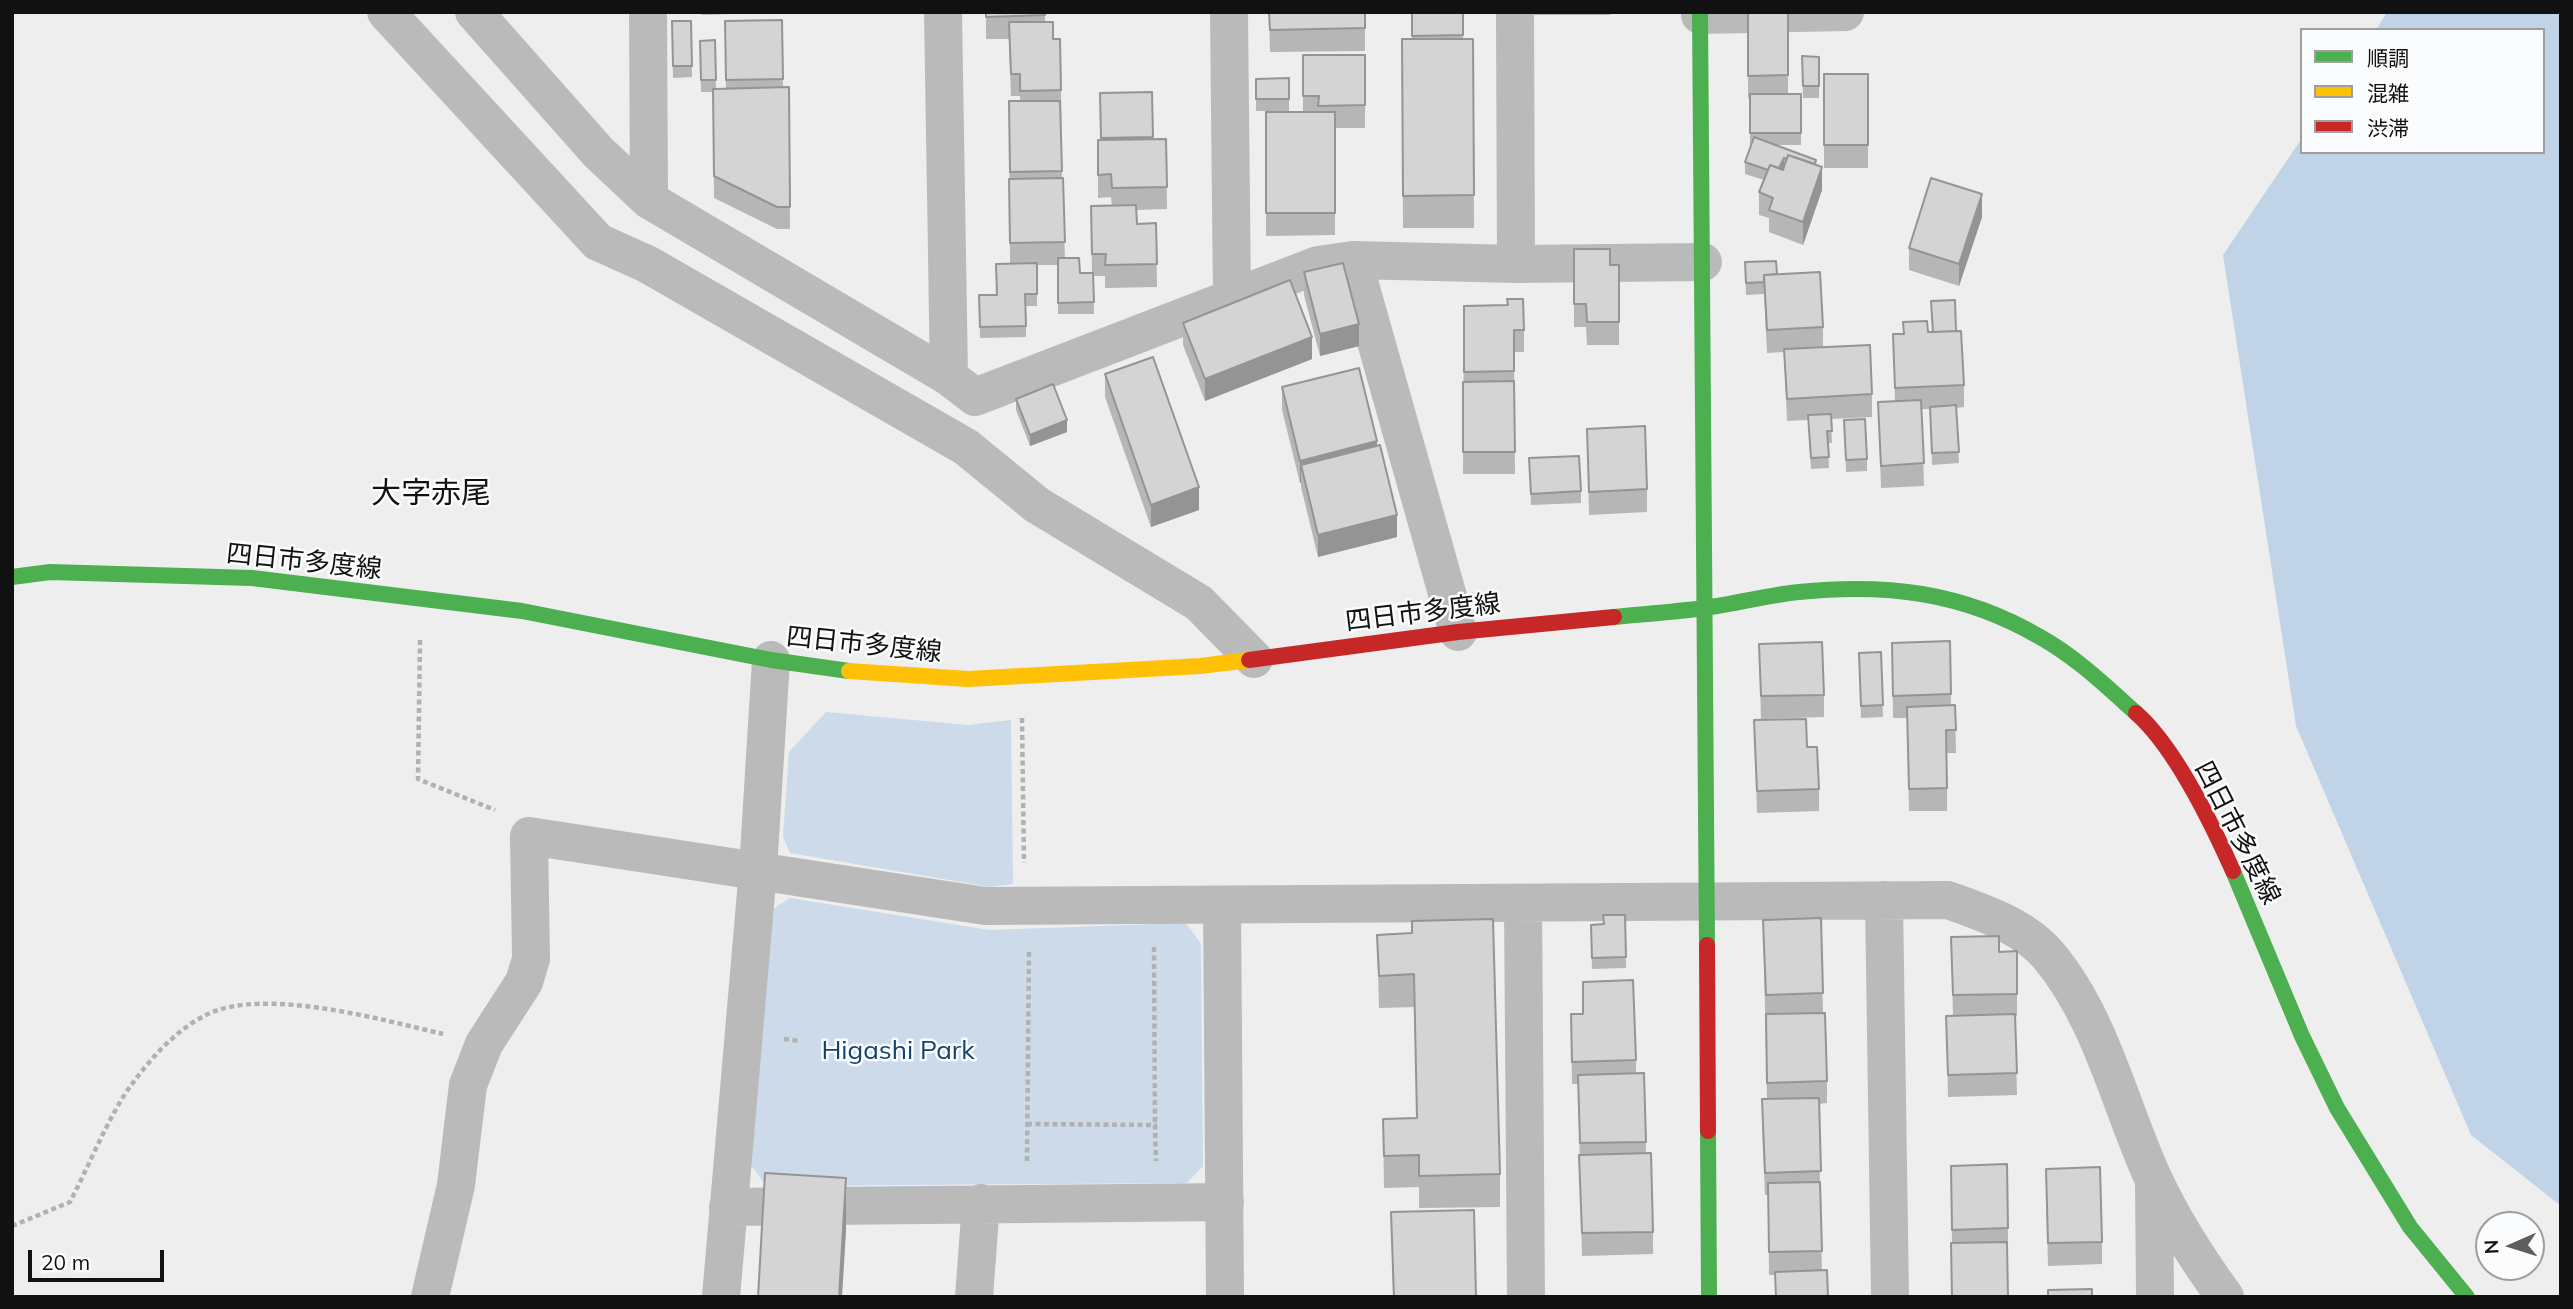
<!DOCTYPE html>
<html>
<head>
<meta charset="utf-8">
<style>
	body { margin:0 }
	#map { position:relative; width:2573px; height:1309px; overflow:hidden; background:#eeeeef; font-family:Mulish,"Noto Sans JP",sans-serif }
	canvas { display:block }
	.frame { position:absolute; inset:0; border:14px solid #111112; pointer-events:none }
	.legend { position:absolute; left:2300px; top:28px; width:245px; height:126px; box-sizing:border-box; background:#fafcfd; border:2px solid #9d9e9f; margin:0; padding:9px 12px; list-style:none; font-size:21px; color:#111112 }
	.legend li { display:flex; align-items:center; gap:14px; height:35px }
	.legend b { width:35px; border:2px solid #9d9e9f }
	.north { position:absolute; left:2475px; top:1211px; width:70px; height:70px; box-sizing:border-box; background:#fafcfd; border:2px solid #9d9e9f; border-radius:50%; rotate:267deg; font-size:19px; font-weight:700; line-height:28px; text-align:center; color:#111112 }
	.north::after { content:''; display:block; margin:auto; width:24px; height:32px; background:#5e5e5f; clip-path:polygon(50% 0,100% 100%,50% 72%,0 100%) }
	.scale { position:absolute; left:28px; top:1250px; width:136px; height:32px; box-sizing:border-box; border:4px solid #111112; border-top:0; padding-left:9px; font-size:21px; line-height:24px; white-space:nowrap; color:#111112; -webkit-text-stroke:5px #fafcfd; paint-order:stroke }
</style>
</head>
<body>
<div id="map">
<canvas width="2573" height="1309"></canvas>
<div class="frame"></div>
<ul class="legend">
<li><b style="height:9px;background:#4caf50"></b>順調</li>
<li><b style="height:9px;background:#ffc107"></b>混雑</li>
<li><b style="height:9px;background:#c62828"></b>渋滞</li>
</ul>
<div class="north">N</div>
<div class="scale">20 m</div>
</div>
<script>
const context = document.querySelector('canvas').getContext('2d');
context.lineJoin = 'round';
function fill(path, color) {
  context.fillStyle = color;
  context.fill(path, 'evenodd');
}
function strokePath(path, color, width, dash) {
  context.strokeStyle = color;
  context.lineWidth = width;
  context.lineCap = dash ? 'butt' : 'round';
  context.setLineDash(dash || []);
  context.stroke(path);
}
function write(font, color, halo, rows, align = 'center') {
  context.font = font + ' Mulish,"Noto Sans JP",sans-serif';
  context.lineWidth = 5;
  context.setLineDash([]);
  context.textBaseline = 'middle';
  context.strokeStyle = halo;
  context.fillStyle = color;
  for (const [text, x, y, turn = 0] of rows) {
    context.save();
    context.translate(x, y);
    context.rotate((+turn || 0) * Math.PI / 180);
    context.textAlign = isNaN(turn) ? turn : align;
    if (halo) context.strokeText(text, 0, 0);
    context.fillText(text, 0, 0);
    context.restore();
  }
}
const green = new Path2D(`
	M826,712L968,725L1011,720L1013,884L990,887L790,853L783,837L789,752Z
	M790,898L989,930L1186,923L1201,944L1203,1166L1187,1183L766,1186L751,1165L773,909Z`);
const forest = new Path2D(`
	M2387,12H2561V1206L2471,1135L2296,726L2223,255L2302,138V152H2543V30H2376Z`);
const path = new Path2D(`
	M420,640L418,779L495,810
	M1022,718L1024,863
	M1154,947L1155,1125
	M784,1039L800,1041
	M1027,1124L1155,1125L1156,1161
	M1027,1161L1029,949
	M12,1226L70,1202C88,1168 110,1113 132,1084C152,1057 176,1030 206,1015C262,986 383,1020 443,1034`);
const street = new Path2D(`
	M386,12L598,242L647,264L966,447L1037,505L1199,603L1254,659
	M474,12L598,152L649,200L949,377L975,397L1318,265L1353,260L1516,264L1703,262
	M648,12L649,200
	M943,12L949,377
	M1229,12L1232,300
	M1515,12L1516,264
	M1700,15L1845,12
	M1353,260L1458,632
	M1884,900L1890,1297
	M1523,904L1526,1297
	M1222,905L1225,1297
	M2154,1181L2155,1297
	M728,1207L1225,1202
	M430,1297L456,1185L468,1085L484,1044L524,982L531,959L529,836L985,906L1948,900C1984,913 2024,926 2049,956C2101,1018 2120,1106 2153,1178C2172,1219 2198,1260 2225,1297
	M721,1297L758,870L771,660
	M974,1297L981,1203`);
const fast = new Path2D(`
	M1700,12L1707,945
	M12,577L50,572L252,578L522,611L771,660L849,671
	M1614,617C1644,614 1674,612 1704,608C1736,604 1767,595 1799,592C1886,583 1963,592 2040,637C2076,657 2106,686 2136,713
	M2233,871L2302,1036L2337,1108L2410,1227L2467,1297
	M1708,1131L1709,1297`);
const slow = new Path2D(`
	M849,671L968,679L1200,666L1249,660`);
const jam = new Path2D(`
	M1249,660L1458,632L1614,617
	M2136,713C2175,747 2212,824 2233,871
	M1707,945L1708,1131`);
const wall = new Path2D(`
	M702,12H730V14L702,15Z
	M986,12H1045V22L1053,39L1061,90L1062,178L1065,258L1080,273H1092L1091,206H1112L1111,197L1098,198V140H1101L1100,93L1152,92L1153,139H1166L1167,209L1136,210L1137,224L1156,223L1157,287L1105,288V276H1093L1094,314H1058V265H1037V306H1026V337L980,338L979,295H996L1010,264L1009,101H1020V96H1011L1009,39H986Z
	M1269,12H1365V51L1270,52Z
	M1412,12H1463V39H1473L1474,228H1403L1402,39H1412Z
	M1534,12H1610V15H1534Z
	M1748,12H1788V94H1801V145H1774L1816,165L1822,190L1803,245L1769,232V218L1759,215V192L1764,180L1745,174V162L1752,145H1750V98H1748Z
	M782,20L783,87H789L790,229H777L714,198L713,92H701L700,41L715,40L716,89H726L725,21Z
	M672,21H691L692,77L673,78Z
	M1303,55H1365V128H1335V235L1266,236V112H1303Z
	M1802,56L1819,57V98H1803Z
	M1824,74H1868V168H1824Z
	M1289,78V111H1256V79Z
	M1982,217L1959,286L1909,270V248Z
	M1574,249L1610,265H1619V345H1587L1586,327H1574Z
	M1745,262L1777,274L1823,327V347L1872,394V417L1831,419L1832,443H1828L1829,468L1811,469L1808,420L1787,421L1784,352L1767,353L1764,294L1746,295Z
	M1304,272L1359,346L1320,356L1304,295Z
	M1931,301L1956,331L1964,385V407L1956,408L1959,463L1932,465L1930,409H1922L1924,486L1881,488L1878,402L1895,401L1893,334H1903V322L1928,332H1932Z
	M1464,306L1524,330V352H1514L1515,474H1463Z
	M1183,323L1312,359L1205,401L1183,345Z
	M1105,374L1199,510L1151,527L1105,397Z
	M1282,387L1377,445L1397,537L1318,557L1301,487V483H1300L1282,410Z
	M1016,399L1067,432L1030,446L1016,410Z
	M1844,420L1867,459V471L1846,472Z
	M1587,429L1647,489V512L1589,515Z
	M1529,458L1581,491V503L1531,505Z
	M1950,641L1951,706L1955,705L1956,753H1947V811H1909L1907,718H1893L1892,643Z
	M1759,644L1824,695V717L1761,719Z
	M1881,652L1883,717L1861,718L1859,653Z
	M1754,720L1807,747L1819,789V811L1757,813Z
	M1625,915L1626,968L1592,969L1591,925L1603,924Z
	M1821,918L1823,1013L1827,1081V1103L1819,1104L1820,1194L1822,1271L1828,1297H1775V1275H1769L1768,1195H1765L1762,1122V1099H1767L1763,920Z
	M1412,921L1500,1174V1207L1419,1208V1187L1384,1188L1383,1119L1417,1118L1414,1007L1379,1008L1377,935L1412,933Z
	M1951,937L1999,952L2017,994V1016H2015L2017,1095L1948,1097L1946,1016H1953Z
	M1583,982L1636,1060V1073H1644L1646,1153L1653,1232V1254L1582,1256L1578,1084H1572L1571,1014H1583Z
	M1951,1166L2008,1228V1251H2007L2008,1297H1952L1951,1243H1952Z
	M2046,1191L2102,1242V1264L2048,1266Z
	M1391,1212L1476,1297H1393Z`);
const shadedWall = new Path2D(`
	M1784,158V169L1778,174Z
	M1822,167V190L1803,245V222Z
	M1982,194V217L1959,286V264Z
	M1359,324V346L1320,356V334Z
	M1312,337V359L1205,401V379Z
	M1067,420V432L1030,446V435Z
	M1377,441V463L1301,465V483H1300V461Z
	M1199,487V510L1151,527V505Z
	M1397,515V537L1318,557V535Z
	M846,1178V1232L842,1297H839Z`);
const building = new Path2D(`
	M986,12H1045V15L986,17Z
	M1269,12H1365V28L1270,30Z
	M1412,12H1463V35L1412,36Z
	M1748,12H1788V75L1748,76Z
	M782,20L783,79L726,80L725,21Z
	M672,21H691L692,66H673Z
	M1009,22H1053V39H1060L1061,90L1020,91V74H1011Z
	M1402,39H1473L1474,195L1403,196Z
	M715,40L716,80H701L700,41Z
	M1303,55H1365V105L1318,106L1319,96H1303Z
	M1802,56L1819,57V86H1803Z
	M1824,74H1868V145H1824Z
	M1289,78V99H1256V79Z
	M789,87L790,207H777L714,176L713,89Z
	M1152,92L1153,137L1101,138L1100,93Z
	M1750,94H1801V133H1750Z
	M1009,101H1060L1062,171L1010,172Z
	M1266,112H1335V213H1266Z
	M1754,137L1816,160L1815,164L1788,155L1787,159L1784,158L1779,168L1770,165L1768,170L1745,162Z
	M1166,139L1167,187L1112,188L1111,174L1098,175V140Z
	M1788,155L1822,167L1803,222L1769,210L1773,198L1759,192L1770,165L1783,170Z
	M1063,178L1065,242L1010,243L1009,179Z
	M1931,178L1982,194L1959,264L1909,248Z
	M1136,205L1137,224L1156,223L1157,264L1105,265L1106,254H1092L1091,206Z
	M1574,249H1610V265H1619V322H1587L1586,304H1574Z
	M1058,258H1079L1080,273H1093L1094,302L1058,303Z
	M1776,261L1777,274L1764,275V282L1746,283L1745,262Z
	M1037,263V294H1025L1026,326L980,327L979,295H997L996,264Z
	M1343,263L1359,324L1320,334L1304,272Z
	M1820,272L1823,327L1767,330L1764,275Z
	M1290,280L1312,337L1205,379L1183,323Z
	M1507,299H1523L1524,330H1514V371L1464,372V306L1508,305Z
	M1955,300L1956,331L1933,332L1931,301Z
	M1927,321L1928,332L1961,331L1964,385L1895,388L1893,334H1904L1903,322Z
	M1870,345L1872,394L1787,399L1784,349Z
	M1153,357L1199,487L1151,505L1105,374Z
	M1359,368L1377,441L1300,461L1282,387Z
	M1514,381L1515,452H1463V382Z
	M1053,384L1067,420L1030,435L1016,399Z
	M1921,400L1924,463L1881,466L1878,402Z
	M1956,405L1959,452L1932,453L1930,407Z
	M1831,414L1832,431H1827L1829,457L1811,458L1808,415Z
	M1865,419L1867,459L1846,460L1844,420Z
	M1645,426L1647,489L1589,492L1587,429Z
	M1380,445L1397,515L1318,535L1301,465Z
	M1579,456L1581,491L1531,494L1529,458Z
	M1950,641L1951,694L1893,696L1892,643Z
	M1822,642L1824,695L1761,696L1759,644Z
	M1881,652L1883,705L1861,706L1859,653Z
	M1955,705L1956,730H1946L1947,788L1909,789L1907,707Z
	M1806,719L1807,747H1817L1819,789L1757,791L1754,720Z
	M1603,915H1625L1626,957L1592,958L1591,925L1604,924Z
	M1821,918L1823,993L1766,995L1763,920Z
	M1493,919L1500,1174L1419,1176V1155L1384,1156L1383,1119L1417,1118L1414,974L1379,976L1377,935L1412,933V921Z
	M1999,936V952L2017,951V994L1953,995L1951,937Z
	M1633,980L1636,1060L1572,1062L1571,1014H1583V982Z
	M1825,1013L1827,1081L1767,1083L1766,1014Z
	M2015,1014L2017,1073L1948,1075L1946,1016Z
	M1644,1073L1646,1142L1580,1143L1578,1075Z
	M1819,1098L1821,1171L1765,1173L1762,1099Z
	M1651,1153L1653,1232L1582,1233L1579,1155Z
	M2007,1164L2008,1228L1952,1230L1951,1166Z
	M2100,1167L2102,1242L2048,1243L2046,1169Z
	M765,1173L846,1178L839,1297H758Z
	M1820,1182L1822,1251L1769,1252L1768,1183Z
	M1474,1210L1476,1297H1394L1391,1212Z
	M2007,1242L2008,1297H1952L1951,1243Z
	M1827,1270L1828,1297H1776L1775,1272Z
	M2092,1289V1297H2048V1290Z`);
const streetNames = [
	["四日市多度線",304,562,6],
	["四日市多度線",1423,613,-7],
	["四日市多度線",864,645,6],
	["四日市多度線",2237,833,63]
];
const parkNames = [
	["Higashi Park",898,1051]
];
const quarterNames = [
	["大字赤尾",431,494]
];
fill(green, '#ccdaea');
fill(forest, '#c1d4e7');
strokePath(path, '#b2b1b2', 4.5, [5, 3.5]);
strokePath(street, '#bbbaba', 38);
strokePath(fast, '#4caf50', 16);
strokePath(slow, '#ffc107', 16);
strokePath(jam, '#c62828', 16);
fill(wall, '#b6b6b6');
fill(shadedWall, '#949494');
fill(building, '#d4d4d4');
strokePath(building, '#949494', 2);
write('26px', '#111112', '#fafcfd', streetNames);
write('26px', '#13436f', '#fafcfd', parkNames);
write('30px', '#111112', '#fafcfd', quarterNames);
</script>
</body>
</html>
